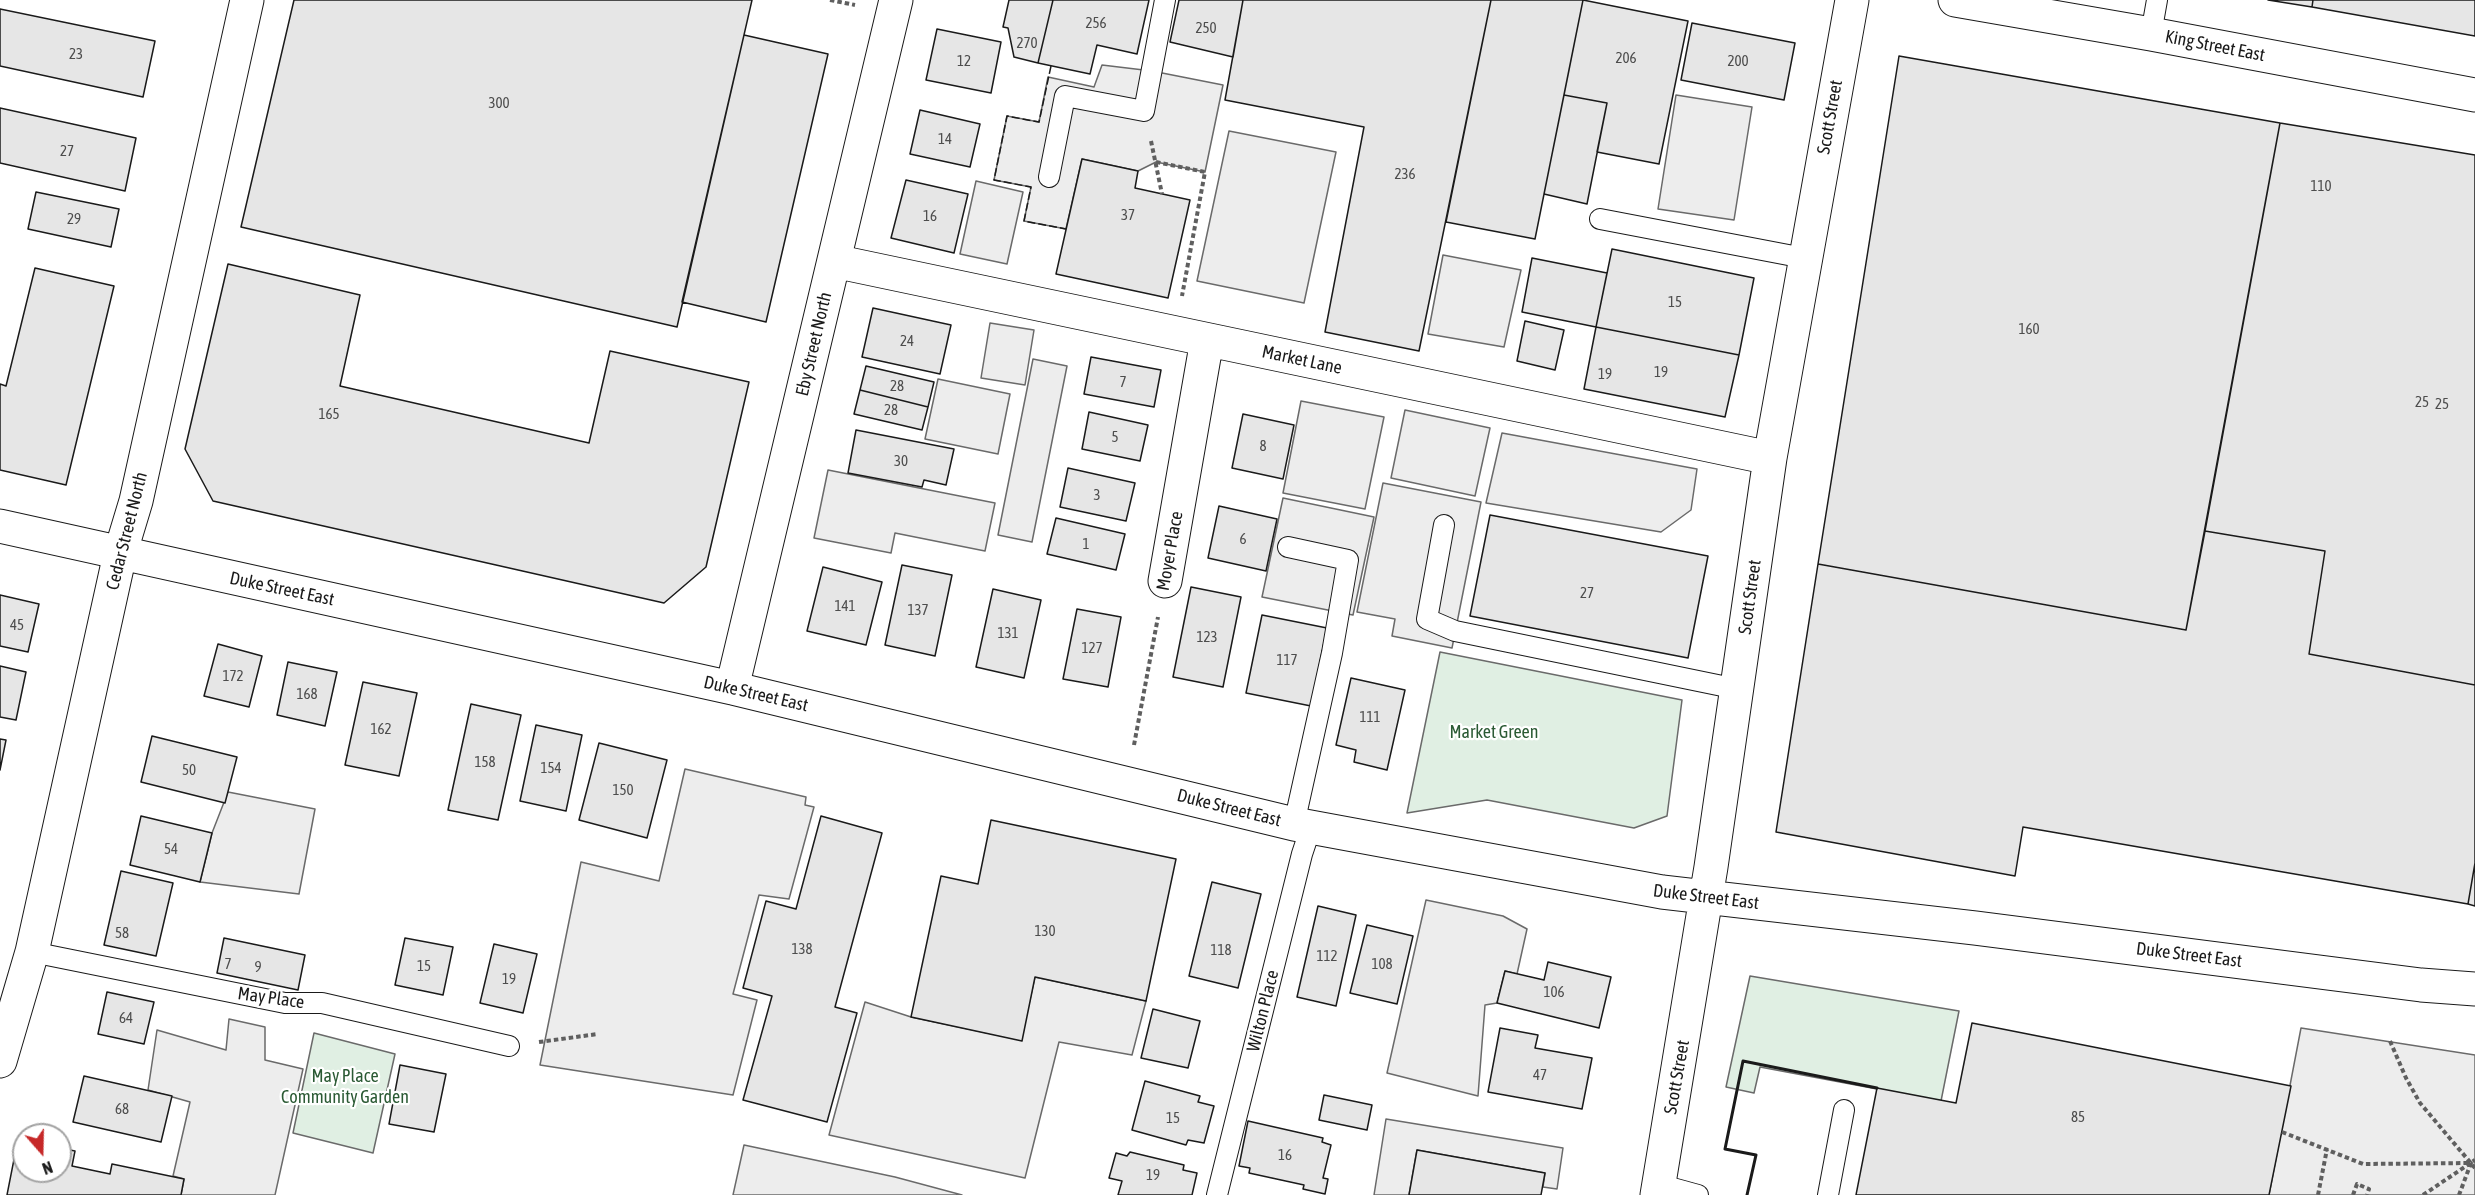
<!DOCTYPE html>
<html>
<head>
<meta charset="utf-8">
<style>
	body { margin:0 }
	#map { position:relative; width:2475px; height:1195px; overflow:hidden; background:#fff; font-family:"Asap Condensed",sans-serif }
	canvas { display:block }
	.north { position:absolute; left:12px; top:1123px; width:60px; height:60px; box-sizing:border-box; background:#fff; border:2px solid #a3a3a3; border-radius:50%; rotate:160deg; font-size:16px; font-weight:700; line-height:24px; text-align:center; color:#1a1a1a }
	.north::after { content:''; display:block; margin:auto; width:21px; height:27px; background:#c62828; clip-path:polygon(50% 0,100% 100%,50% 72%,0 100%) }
</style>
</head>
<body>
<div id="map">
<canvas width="2475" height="1195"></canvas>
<div class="north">N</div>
</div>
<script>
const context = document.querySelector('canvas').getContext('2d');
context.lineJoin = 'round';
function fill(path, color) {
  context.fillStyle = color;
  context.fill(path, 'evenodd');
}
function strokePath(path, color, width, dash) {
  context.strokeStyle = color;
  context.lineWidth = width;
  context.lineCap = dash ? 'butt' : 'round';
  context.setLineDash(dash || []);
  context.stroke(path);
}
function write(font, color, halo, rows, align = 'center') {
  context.font = font + ' "Asap Condensed",sans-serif';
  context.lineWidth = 4.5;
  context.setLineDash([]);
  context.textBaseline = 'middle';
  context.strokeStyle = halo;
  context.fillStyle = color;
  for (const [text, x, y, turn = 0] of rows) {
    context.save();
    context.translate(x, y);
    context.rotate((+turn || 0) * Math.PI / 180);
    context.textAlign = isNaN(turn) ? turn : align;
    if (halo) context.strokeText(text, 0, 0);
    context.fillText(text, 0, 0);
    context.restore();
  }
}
const green = new Path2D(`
	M1440,652L1682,700L1667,816L1634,828L1487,800L1407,813Z
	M1750,976L1959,1011L1941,1101L1760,1067L1754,1093L1726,1087Z
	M314,1033L395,1054L373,1153L293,1133Z`);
const parking = new Path2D(`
	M1102,65L1152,71L1223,85L1205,172L1156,162L1138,171L1082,159L1066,229L1024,221L1031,187L994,180L1007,116L1039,122L1048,77L1094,87Z
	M1676,95L1752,107L1734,220L1658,209Z
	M1229,131L1336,152L1304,303L1197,281Z
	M976,181L1023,192L1007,264L960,254Z
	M1443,255L1521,270L1504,347L1428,334Z
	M990,323L1034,330L1025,385L981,378Z
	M1033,359L1067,366L1032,542L998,535Z
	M938,379L1010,394L998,454L925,439Z
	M1301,401L1384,417L1365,509L1283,493Z
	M1405,410L1490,428L1475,496L1391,478Z
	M1502,433L1697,469L1691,510L1661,532L1486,503Z
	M828,470L995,503L985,551L895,533L891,553L814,538Z
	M1383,483L1481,502L1452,648L1392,636L1395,619L1357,612Z
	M1283,498L1374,517L1353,615L1262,597Z
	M685,769L806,797L805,805L814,807L789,899L759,895L733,994L757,1000L733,1095L540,1065L581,862L659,881Z
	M228,792L315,809L299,894L200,882L212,833Z
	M1426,900L1503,916L1527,929L1517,974L1505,971L1497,1003L1485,1005L1478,1096L1387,1073Z
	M1035,977L1146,1001L1132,1055L1059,1042L1025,1178L829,1135L865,1002L911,1017L1021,1040Z
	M229,1019L265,1027V1060L303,1069L275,1195H181L184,1179L173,1176L190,1102L148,1090L157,1030L226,1050Z
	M2301,1028L2475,1055V1195H2269Z
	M1386,1119L1563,1148L1557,1189L1543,1187L1545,1173L1417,1150L1409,1195H1374Z
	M744,1145L895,1177L962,1195H733Z`);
const building = new Path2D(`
	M294,0H752L677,327L241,227Z
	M1009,0H1053L1038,63L1014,57L1008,28L1003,27Z
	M1053,0H1149L1137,54L1097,45L1090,74L1038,63Z
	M1179,0H1243L1233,57L1170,42Z
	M1243,0H1491L1419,351L1325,332L1364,127L1225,100Z
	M1491,0H1583L1535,239L1446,222Z
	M1583,0L1688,21L1659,164L1597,152L1607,103L1564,95Z
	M2268,0H2313L2312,7Z
	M2313,0H2475V36L2312,7Z
	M0,9L155,41L143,97L0,66Z
	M1692,23L1795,43L1784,100L1681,80Z
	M937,29L1001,42L991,93L926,80Z
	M744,35L828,54L766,322L682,302Z
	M1899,56L2280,123L2186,630L1818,564Z
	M1564,95L1607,103L1587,204L1544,194Z
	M0,108L136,138L125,191L0,163Z
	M920,110L980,124L970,167L910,154Z
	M2280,123L2475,155V685L2309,654L2325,551L2205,531Z
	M1082,159L1138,171L1135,188L1190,200L1168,298L1056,274Z
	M906,180L968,194L954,253L891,238Z
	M36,192L119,209L111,247L28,229Z
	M1612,249L1754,278L1739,355L1596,327Z
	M1532,258L1607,273L1596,327L1522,312Z
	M228,264L360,295L340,386L589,443L610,351L749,382L706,567L664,603L213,501L185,449Z
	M35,268L114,286L66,485L0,470V384L6,386Z
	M873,308L951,325L940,374L862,357Z
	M1525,321L1564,330L1555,370L1517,361Z
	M1596,327L1739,355L1725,417L1584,389Z
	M1091,357L1161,370L1154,407L1084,394Z
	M866,366L934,382L928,407L860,390Z
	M860,390L928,407L922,430L854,414Z
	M1089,412L1148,425L1140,461L1082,449Z
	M1243,414L1294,425L1283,479L1232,468Z
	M856,430L954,449L946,485L924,480L922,487L848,473Z
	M1068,468L1135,483L1126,521L1060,507Z
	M1219,506L1277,519L1266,571L1208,558Z
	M1490,515L1708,556L1688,658L1470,616Z
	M1056,518L1125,534L1116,570L1047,554Z
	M2205,531L2325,551L2309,654L2475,685V863L2468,904L2023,827L2015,876L1776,832L1818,564L2186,630Z
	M902,565L952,575L935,656L885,645Z
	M823,567L882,582L866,645L807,631Z
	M1191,587L1241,597L1223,687L1173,677Z
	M993,589L1041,600L1024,678L976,667Z
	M0,595L39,604L28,652L0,646Z
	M1077,609L1121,617L1108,687L1063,679Z
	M1262,615L1327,628L1311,706L1246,693Z
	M218,644L262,656L249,707L204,696Z
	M288,662L337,672L325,726L277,715Z
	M0,666L26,672L16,720L0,717Z
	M1351,678L1405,690L1387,770L1354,762L1356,750L1336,745Z
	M363,682L417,693L399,776L345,765Z
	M471,704L521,715L498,820L448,810Z
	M536,725L582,735L566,811L520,801Z
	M152,736L237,757L225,803L141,782Z
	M0,739L6,740L0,770Z
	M599,743L667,760L647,838L579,820Z
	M141,816L212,833L200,882L130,865Z
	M821,816L882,833L835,1007L857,1013L827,1122L743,1100L772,996L743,988L766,901L796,909Z
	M991,820L1176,859L1146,1001L1035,977L1022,1041L911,1017L941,876L978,884Z
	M2475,863V906L2468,904Z
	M121,871L173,883L156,956L104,945Z
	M1212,882L1261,894L1238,988L1189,976Z
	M1318,906L1356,915L1336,1006L1297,997Z
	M1367,925L1413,936L1397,1004L1350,993Z
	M224,938L305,955L298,990L217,973Z
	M405,938L453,947L443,995L395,985Z
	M494,944L537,954L523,1013L480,1003Z
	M1548,962L1611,977L1599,1028L1497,1003L1505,971L1544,980Z
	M107,992L154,1002L144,1044L98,1034Z
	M1153,1009L1200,1021L1188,1068L1141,1058Z
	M1972,1023L2291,1086L2269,1195H1856L1877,1088L1956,1103Z
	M1500,1028L1538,1035L1535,1048L1592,1058L1582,1109L1488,1092Z
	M400,1065L446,1074L434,1132L389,1124Z
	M84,1076L172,1096L161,1142L73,1122Z
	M1145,1081L1200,1096L1198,1102L1214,1106L1204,1143L1188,1140L1186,1145L1132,1130Z
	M1324,1095L1372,1105L1367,1130L1319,1120Z
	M1248,1121L1323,1138L1322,1142L1331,1145L1323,1178L1328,1179L1325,1194L1303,1189L1304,1185L1249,1173L1250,1168L1239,1166Z
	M18,1139L24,1140V1171H60V1148L75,1151L72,1166L110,1174L112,1164L184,1179L181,1195H7Z
	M1417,1150L1545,1173L1541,1195H1409Z
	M1130,1152L1184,1165L1183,1170L1197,1173L1192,1195H1118L1122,1181L1109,1178L1116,1153L1127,1156Z`);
const path = new Path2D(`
	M830,0L855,5
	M1151,141L1162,194
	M1156,162L1205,172L1182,296
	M1134,745L1158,617
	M2390,1041L2406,1078L2420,1103L2475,1168
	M539,1042L598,1034
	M2282,1132L2363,1164L2471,1163L2459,1195
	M2318,1195L2327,1149
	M2353,1195L2357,1184L2369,1189L2367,1195
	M2423,1195L2475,1160`);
const lane = new Path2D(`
	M2151,34L2157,0
	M1049,177L1065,96L1144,111L1165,0
	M1600,219L1804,258
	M1444,525L1427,619L1455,631L1737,689
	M1288,547L1348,560L1332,653L1294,824
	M32,952L285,1003H322L509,1046
	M1658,1184L1698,1195
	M1217,1195L1302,854L1311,827
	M1828,1195L1844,1110`);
const street = new Path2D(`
	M834,261L1770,458
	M0,526L732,688L1294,824L1662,892L1975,928L2421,985L2475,989
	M1165,581L1207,340
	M732,688L896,0
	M0,1061L32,952L120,554L136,501L247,0
	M1657,1195L1711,867L1770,458L1852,0`);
const secondary = new Path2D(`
	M1955,0L2151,34L2475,95`);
const fence = new Path2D(`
	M1051,66L1039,122L1007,116L994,180L1031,187L1024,221L1066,229`);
const wall = new Path2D(`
	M1747,1195L1756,1155L1725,1149L1743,1061L1877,1088`);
const numberNames = [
	["256",1096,23],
	["250",1206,28],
	["270",1027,43],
	["23",76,54],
	["206",1626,58],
	["12",964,61],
	["200",1738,61],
	["300",499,103],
	["14",945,139],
	["27",67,151],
	["236",1405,174],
	["110",2321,186],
	["37",1128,215],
	["16",930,216],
	["29",74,219],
	["15",1675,302],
	["160",2029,329],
	["24",907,341],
	["19",1661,372],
	["19",1605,374],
	["7",1123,382],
	["28",897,386],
	["25",2422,402],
	["25",2442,404],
	["28",891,410],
	["165",329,414],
	["5",1115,437],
	["8",1263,446],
	["30",901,461],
	["3",1097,495],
	["6",1243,539],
	["1",1086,544],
	["27",1587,593],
	["141",845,606],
	["137",918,610],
	["45",17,625],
	["131",1008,633],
	["123",1207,637],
	["127",1092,648],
	["117",1287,660],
	["172",233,676],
	["168",307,694],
	["111",1370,717],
	["162",381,729],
	["158",485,762],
	["154",551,768],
	["50",189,770],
	["150",623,790],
	["54",171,849],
	["130",1045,931],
	["58",122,933],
	["138",802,949],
	["118",1221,950],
	["112",1327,956],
	["7",228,964],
	["108",1382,964],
	["15",424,966],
	["9",258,967],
	["19",509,979],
	["106",1554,992],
	["64",126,1018],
	["47",1540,1075],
	["68",122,1109],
	["85",2078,1117],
	["15",1173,1118],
	["16",1285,1155],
	["19",1153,1175]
];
const streetNames = [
	["King Street East",2215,46,11],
	["Scott Street",1830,117,-80],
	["Eby Street North",814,344,-77],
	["Market Lane",1302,360,12],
	["Cedar Street North",127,531,-76],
	["Moyer Place",1170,551,-80],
	["Duke Street East",282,589,12],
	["Scott Street",1750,597,-82],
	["Duke Street East",756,694,13],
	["Duke Street East",1229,808,14],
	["Duke Street East",1706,897,7],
	["Duke Street East",2189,955,7],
	["May Place",271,998,8],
	["Wilton Place",1263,1011,-76],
	["Scott Street",1677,1077,-80]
];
const parkNames = [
	["Market Green",1494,732],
	["May Place",345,1076],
	["Community Garden",345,1097]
];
fill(green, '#e0efe3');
strokePath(green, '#6a6a6a', 1.5);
fill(parking, '#ededed');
strokePath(parking, '#6a6a6a', 1.5);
fill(building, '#e6e6e6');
strokePath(building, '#1a1a1a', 1.5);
strokePath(lane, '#1a1a1a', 22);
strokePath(street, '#1a1a1a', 35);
strokePath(secondary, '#1a1a1a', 35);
strokePath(path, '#5f5f5f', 4, [4.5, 3]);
strokePath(lane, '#fff', 20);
strokePath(street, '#fff', 33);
strokePath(secondary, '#fff', 33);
strokePath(fence, '#1a1a1a', 1.5, [8, 3]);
strokePath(wall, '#1a1a1a', 3);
write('15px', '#4d4d4d', null, numberNames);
write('18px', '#1a1a1a', '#fff', streetNames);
write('18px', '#2b5a34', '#fff', parkNames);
</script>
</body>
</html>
